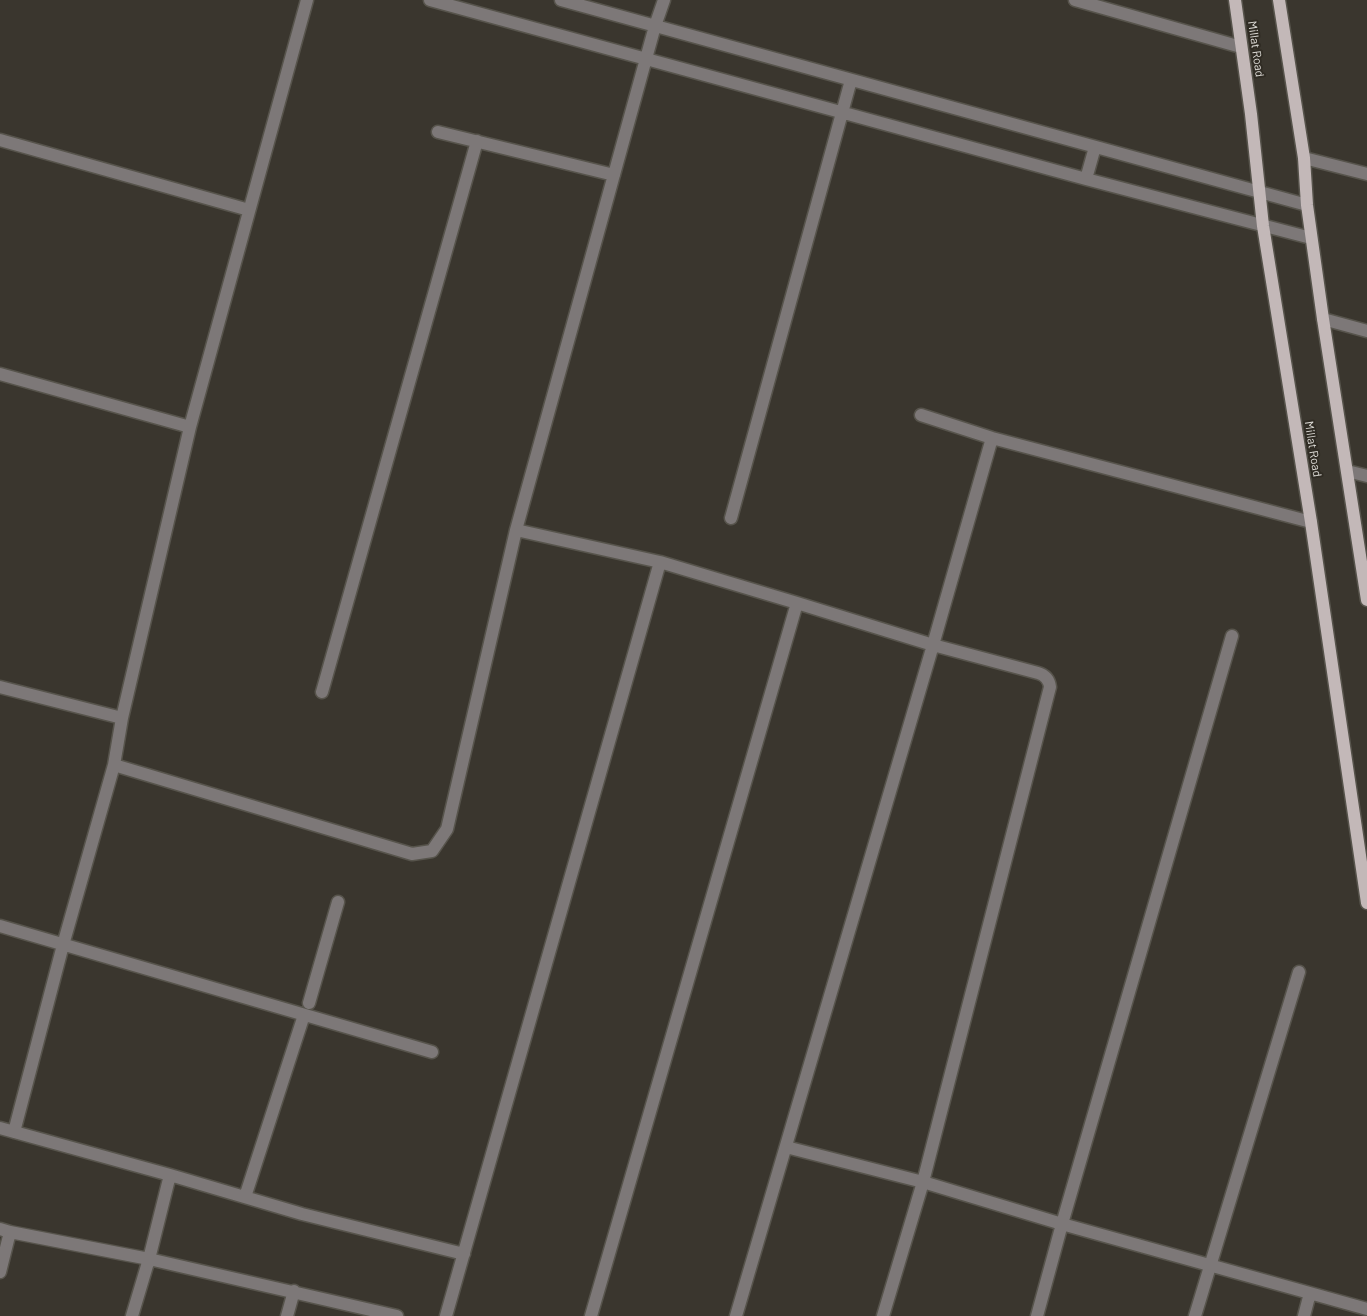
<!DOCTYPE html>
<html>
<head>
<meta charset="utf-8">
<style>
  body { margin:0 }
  canvas { display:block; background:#3a362e }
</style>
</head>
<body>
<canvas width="1367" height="1316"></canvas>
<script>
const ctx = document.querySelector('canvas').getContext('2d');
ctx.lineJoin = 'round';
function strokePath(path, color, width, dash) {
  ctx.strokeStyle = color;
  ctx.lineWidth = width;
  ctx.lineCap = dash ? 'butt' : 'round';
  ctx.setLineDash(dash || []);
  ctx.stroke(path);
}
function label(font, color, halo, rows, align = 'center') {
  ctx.font = font + ' Barlow,sans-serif';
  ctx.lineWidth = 4;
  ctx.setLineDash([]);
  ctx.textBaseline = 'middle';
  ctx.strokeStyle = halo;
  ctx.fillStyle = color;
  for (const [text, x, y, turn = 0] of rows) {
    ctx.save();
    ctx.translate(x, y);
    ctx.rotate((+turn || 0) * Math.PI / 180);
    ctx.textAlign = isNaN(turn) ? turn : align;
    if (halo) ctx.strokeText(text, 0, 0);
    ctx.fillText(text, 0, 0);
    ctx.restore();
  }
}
const minor = new Path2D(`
  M430,0l656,179 225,59
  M561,0l746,205
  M1075,0l166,47
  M438,132l176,43
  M0,140l249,70
  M1304,158l63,16
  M1086,179l9,-32
  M1323,319l44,12
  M0,374l190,53
  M921,415l71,23 319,84
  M1347,471l20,5
  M731,518l120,-438
  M516,530l144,32 137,41 136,42 105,28c7,2 11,6 12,14l-127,495 -40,134
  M0,687l122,31
  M322,692l155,-551
  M114,765l298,89 20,-3 15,-22 69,-299 139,-504 9,-26
  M0,926l432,126
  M309,1003l29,-101
  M0,1128l170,47 132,39 162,40
  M14,1132l49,-187 51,-180 8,-47 68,-291 117,-427
  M786,1147l137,35 139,42 305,85
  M245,1197l59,-182
  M0,1229l10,3 -10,40
  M10,1232l139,27 248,57
  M132,1316l17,-57 21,-84
  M287,1316l7,-25
  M446,1316l214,-754
  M591,1316l206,-713
  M736,1316l197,-671 59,-207
  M1037,1316l25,-92 170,-588
  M1195,1316l104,-344
  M1304,1316l6,-23`);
const major = new Path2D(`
  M1235,0l16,114 12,112 48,296 56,381
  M1279,0l25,158 3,47 16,114 44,281`);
strokePath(minor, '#57544c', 15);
strokePath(major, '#57544c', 15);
strokePath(minor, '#7d7878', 12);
strokePath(major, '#c3b8b8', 12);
label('12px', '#dcdad5', '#302c24', [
  ["Millat Road",1256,49,82],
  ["Millat Road",1313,449,81]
]);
</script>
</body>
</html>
